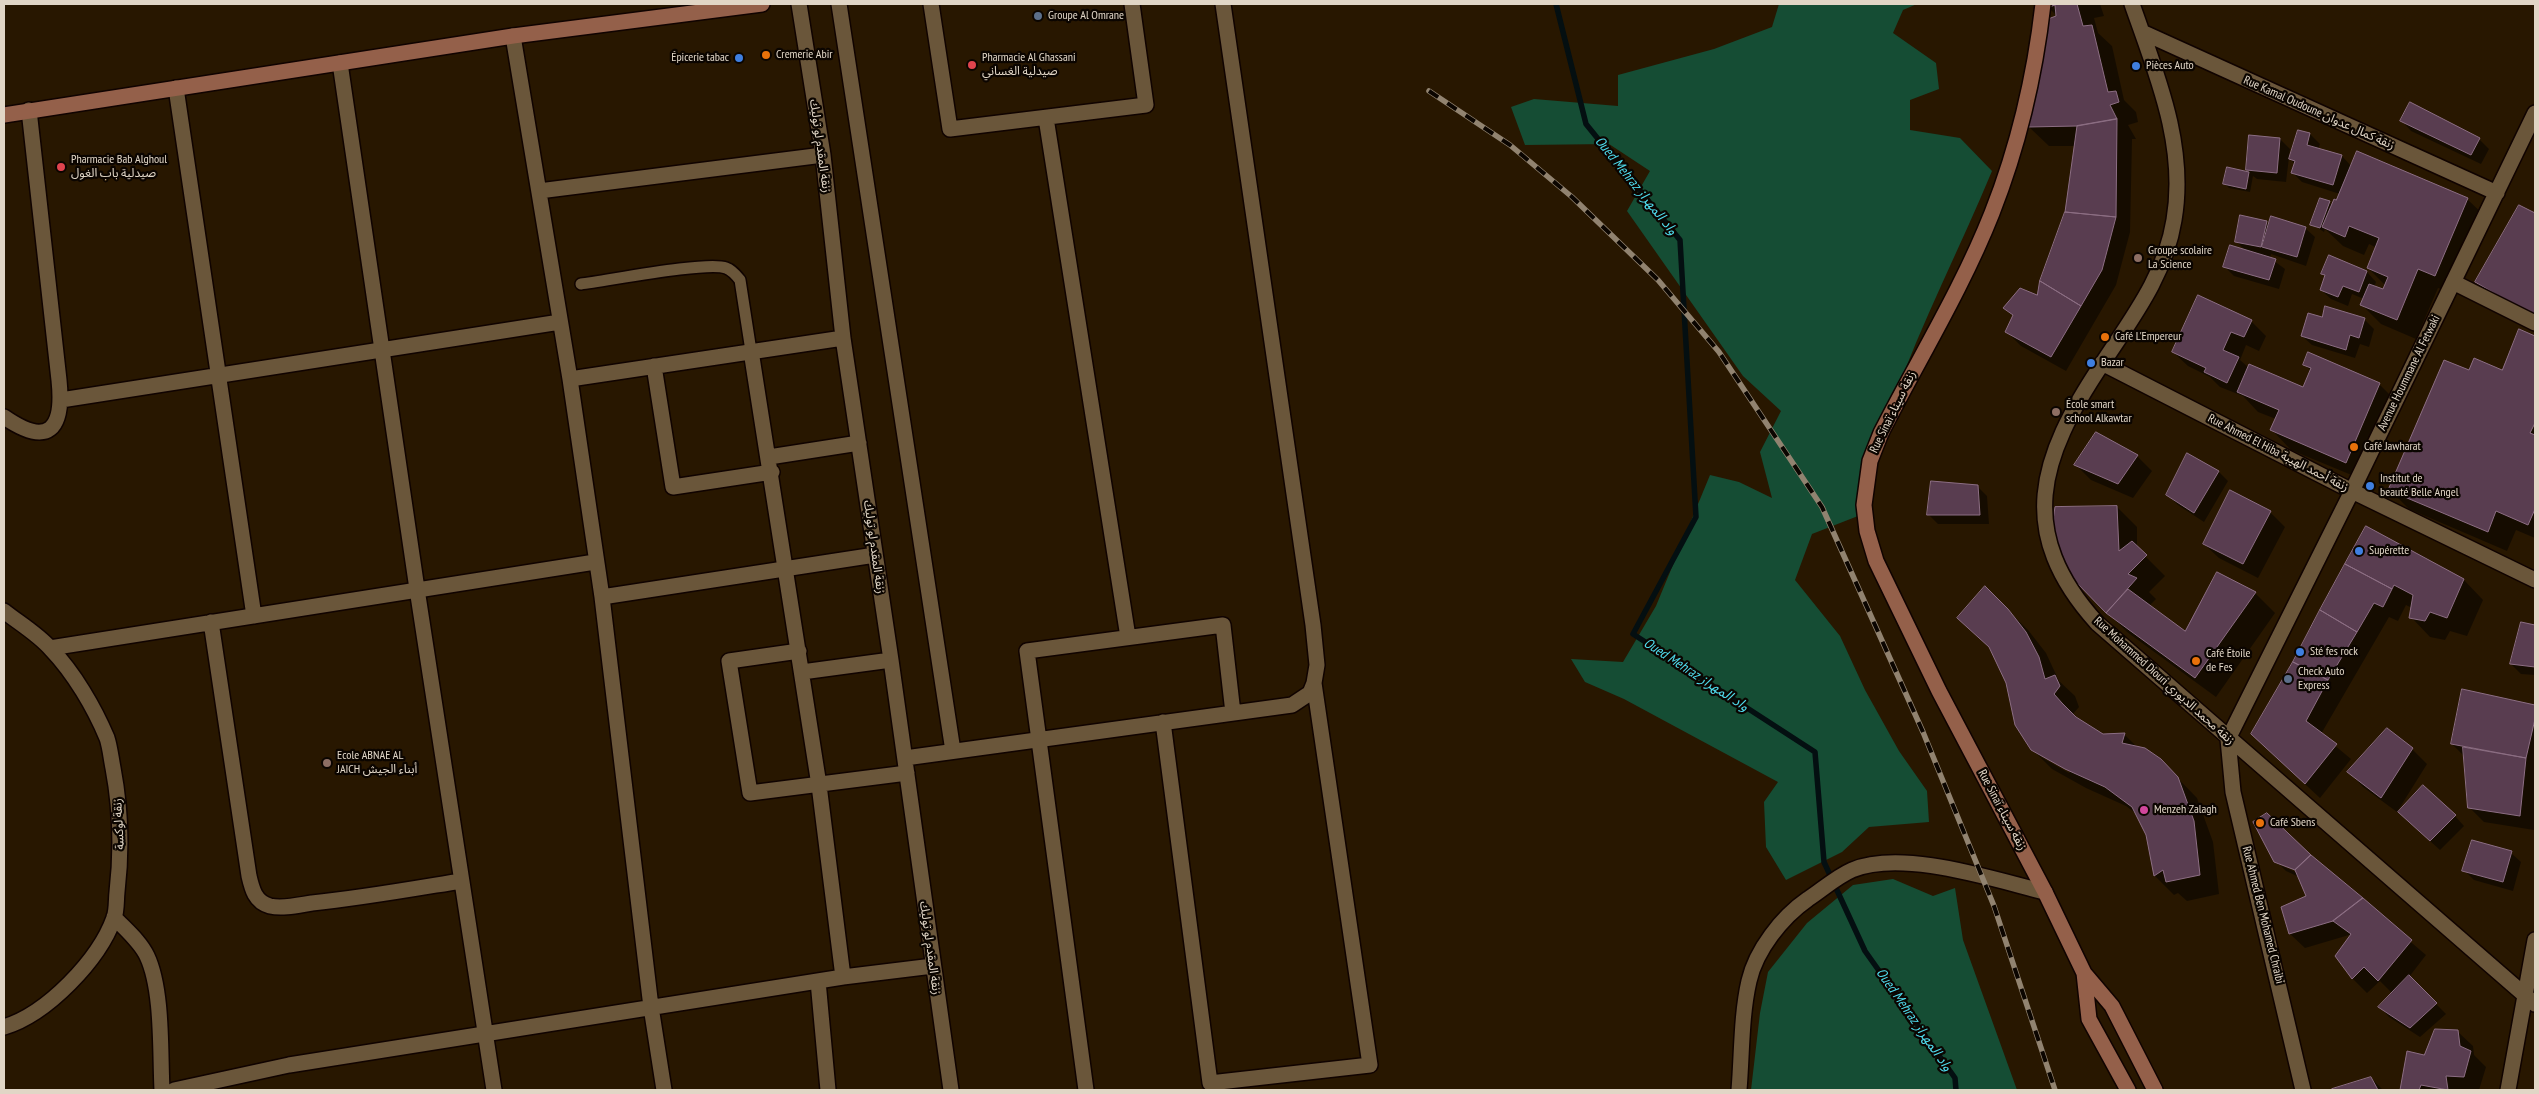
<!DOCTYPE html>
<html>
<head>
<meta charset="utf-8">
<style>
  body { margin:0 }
  #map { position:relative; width:2539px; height:1094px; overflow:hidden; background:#281700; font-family:"PT Sans Narrow",sans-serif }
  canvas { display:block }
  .frame { position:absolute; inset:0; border:5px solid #e1d6c6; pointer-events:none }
</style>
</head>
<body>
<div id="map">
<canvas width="2539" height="1094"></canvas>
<div class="frame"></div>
</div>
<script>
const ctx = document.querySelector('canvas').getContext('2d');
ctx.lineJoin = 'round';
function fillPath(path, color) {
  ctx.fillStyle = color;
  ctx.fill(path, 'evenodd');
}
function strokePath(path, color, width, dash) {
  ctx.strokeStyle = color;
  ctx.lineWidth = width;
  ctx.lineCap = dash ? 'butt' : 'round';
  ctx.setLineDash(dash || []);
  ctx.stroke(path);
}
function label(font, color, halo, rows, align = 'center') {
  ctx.font = font + ' "PT Sans Narrow","Noto Sans Arabic",sans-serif';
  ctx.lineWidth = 4.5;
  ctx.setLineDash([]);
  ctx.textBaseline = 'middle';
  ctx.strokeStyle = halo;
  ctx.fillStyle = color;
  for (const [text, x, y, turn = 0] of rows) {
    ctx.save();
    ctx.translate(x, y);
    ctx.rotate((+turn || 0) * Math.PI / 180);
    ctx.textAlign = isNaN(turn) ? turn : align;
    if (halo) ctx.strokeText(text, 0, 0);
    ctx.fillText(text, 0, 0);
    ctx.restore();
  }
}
fillPath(new Path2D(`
  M1779,4h138l-14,6 -10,23 43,30 3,26 -29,11v30l50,8 32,33c-32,77 -70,150 -98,228 -14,39 -24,78 -36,117l-46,18 -17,46 45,56 25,54 34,61 28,40 2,31 -60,5 -27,25 -56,28 -20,-33 -2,-45 14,-20 -154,-83 -39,-17 -14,-23 52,3 33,-56 54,-131 29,7 33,16 -12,-46 21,-41 -38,-35 -116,-165 23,-40 -41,-27 -84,1 -14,-38 23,-8 84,7v-31l96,-26 58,-22z
  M1893,879l40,17 22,-8 8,52 54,150h-266l9,-77 8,-41 39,-49 46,-38z`), '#154d34');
fillPath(new Path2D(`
  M2048,4h52l4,12 -10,2 4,15 14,13 12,54 12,12 2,10 -10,3 8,14h-4l-2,93 -14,53 -50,86 -45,-25 -15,-15 8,-14 -9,-9 32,-11 30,-84 9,-67h-27l-20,-19 29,-110 -10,-10z
  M2402,121l77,18 10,10 -8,15 -70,-33z
  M2299,131l11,3 10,10 -2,5 24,7 10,11 115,32 20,19 -33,76 -16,-6 -22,51 -35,-15 -20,-20 3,-5 -12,-5 -4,12 -17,-7 -10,-9 5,-13 -3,-4 6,-16 38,15 9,10 -2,5 9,4 3,-5 -18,-18 9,-20 -8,-4 -5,11 -21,-9 -18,-17 -1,3 -12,-8 17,-22 3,4 5,-5 3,-7 -38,-12 -9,-9 2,-9 -5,-5z
  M2280,139l10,10 -4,33 -29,-3 -4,-3 -3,16 -21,-4 -4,-4 3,-15 22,4 -3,-3z
  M2520,207l15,7v110l-39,-23 -20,-20z
  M2266,222l4,4 35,2 10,9 -9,29 -35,-12 -1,4 15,11 -6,20 -45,-13 -9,-9 21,-16 -10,-10z
  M2323,319h41l10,10 -5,18 -9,-3 -5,14 -43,-13 -10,-9z
  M2251,321l15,15 -7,15 -13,-6 -6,15 9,8 55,21 7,-18 -7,-7 75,20 20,20 -33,77 -75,-31 -19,-20 4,-11 -18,-7 -15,-16 -23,-9 -10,-10 -22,-11 -15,-14z
  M2520,331l15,6v201l-19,-8 -9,21 -98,-42 -20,-20 80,-117 33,-1z
  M2097,434l40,22 15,15 -19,27 -42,-18 -15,-15z
  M2219,472l9,9 -24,41 -26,-17 -10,-10z
  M1977,486l10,10 2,28h-51l-10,-10z
  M2117,507l20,20v21l28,28 -16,16 7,7 -7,7 36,27 70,-40 20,20 -59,84 -89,-65 -51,-52z
  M2270,512l15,15 -27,51 -39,-20 -15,-14z
  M2367,527l97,53 19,20 -16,36 -17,-5 -5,9 -15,-3 -19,-20 1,-9 -6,-3 -8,16 -9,-4 -68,117 30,25 -31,39 -53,-49 27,-87z
  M1985,588l43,42 18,23 13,28 16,15 4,11 -6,7 3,4 27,17 21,-1 14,14 22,12 37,38 16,44 6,52 -32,7 -9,-8 -4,2 -19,-19 -8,-42 -9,-19 -12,-9 -40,-18 -34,-19 -20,-20 -25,-66 -16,-34 -12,-11zM2041,754l30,17 -2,2 -28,-16z
  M2522,623l13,3v49l-14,-1 -10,-10z
  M2463,690l72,16 -1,124 -50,-8 -15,-15 -4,-50 -13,-13z
  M2412,749l15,15 -30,48 -34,-25 -14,-15z
  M2455,816l9,10 -24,24 -31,-28z
  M2511,853l10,9 -8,29 -39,-11 -10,-10z
  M2310,856l116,99 -17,22 37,37 -26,23 -31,-20 -9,-10 13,-13 -13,-13 -13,12 -14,-14 -16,-23 14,-19 -2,-2 -44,13 -15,-14 18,-37 -9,-20 -13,-6 -6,-6 20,9 1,-3 -22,-8v2l-4,-4z
  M2458,1032l15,14 1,9 12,12 -7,23h-77z
  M2371,1078l12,12h-49z`), '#0007');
strokePath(new Path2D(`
  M1556,4l30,120 94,116 16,277 -63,117 182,118 9,110 41,89 90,127 1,12`), '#040f11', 5.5);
const building = new Path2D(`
  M2047,4h30l6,22 9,-1 16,67 8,-1 3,11 -9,3 7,14 -40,7 -49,1 20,-108 8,-3 -1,-11 -8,3z
  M2410,102l70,36 -9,17 -71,-34z
  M2117,119l-1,98 -51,-5 12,-86z
  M2298,130l12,3 -3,12 35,10 -9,30 -42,-12 4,-12 -6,-2z
  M2249,135l31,3 -3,35 -31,-3z
  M2357,151l111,47 -33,78 -17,-7 -21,51 -37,-15 9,-21 14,5 5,-12 -21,-9 12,-30 -30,-12 -4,11 -23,-10 12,-28 2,1z
  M2227,167l22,5 -3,17 -23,-5z
  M2320,198l10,3 -10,27 -10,-3z
  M2519,205l16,8v104l-60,-35z
  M2065,212l51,5 -14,53 -21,36 -41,-25z
  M2240,215l27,6 -6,26 -26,-5z
  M2271,216l35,11 -9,30 -35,-10z
  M2230,245l46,14 -7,21 -46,-13z
  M2329,255l38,16 -8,21 -16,-6 -5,11 -18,-7 5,-15 -4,-1z
  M2040,281l41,25 -30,51 -46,-25 8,-17 -10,-7 17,-20 17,7z
  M2198,295l54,25 -8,17 -13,-5 -8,18 16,7 -12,26 -23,-11 2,-4 -34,-16z
  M2325,306l40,12 -6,20 -9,-3 -4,15 -45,-14 7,-23 14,4z
  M2519,329l16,7v87l-5,10 5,2v74l-7,16 -32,-14 -8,21 -100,-42 56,-130 25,10 5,-12 28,12z
  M2308,352l72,31 -34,80 -76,-33 9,-20 -42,-18 12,-28 54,23 8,-19 -8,-3z
  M2096,432l42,23 -20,29 -44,-19z
  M2187,453l32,18 -25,42 -28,-18z
  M1931,481l47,4 2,30h-53z
  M2230,490l41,21 -28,53 -40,-20z
  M2117,506l2,45 13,-10 15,14 -19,19 9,4 -31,35 -31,-32 -14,-25 -9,-30 3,-19z
  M2366,526l98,53 -17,39 -17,-6 -5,9 -16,-3 4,-23 -19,-10 -2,4 -47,-25z
  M2345,564l47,25 -9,18 -9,-4 -17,29 -37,-22z
  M2217,572l39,20 -61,86 -89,-65 22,-24 57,42z
  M1985,586l23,23 18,23 13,25 6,22 10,-4 5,11 -6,8 8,9 14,14 27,17 22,-1 -3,10 23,5 16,11 17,18 16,44 6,54 -34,7 -3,-12 -9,6 -8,-41 -14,-28 -27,-20 -40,-18 -34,-19 -16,-25 -9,-42 -17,-36 -32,-29z
  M2320,610l37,22 -29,48 -35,-18z
  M2521,622l14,3v42l-25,-3z
  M2293,662l35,18 -22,41 31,23 -32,40 -54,-50z
  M2462,689l73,16v14l-9,39 -75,-14z
  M2387,728l26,20 -32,50 -34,-26z
  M2463,747l63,11 -6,58 -52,-8z
  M2423,785l33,30 -26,26 -32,-29z
  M2267,813l44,42 -16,15 -21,-8 -21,-40z
  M2472,840l40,11 -9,31 -41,-11z
  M2311,855l52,43 -30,23 -44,13 -8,-27 25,-11 -11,-26z
  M2363,898l49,42 -34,41 -14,-14 -12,12 -17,-23 16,-22 -18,-13z
  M2409,975l28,28 -27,25 -32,-21z
  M2435,1029l23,1 2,16 11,5 -7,26 -18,-1 2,14 -27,-5 -2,5h-19l7,-39 17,4z
  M2371,1077l7,13h-45l-1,-1z`);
fillPath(building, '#593d50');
strokePath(building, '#8c6e83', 1);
const lane = new Path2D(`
  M581,284c26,-3 126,-23 145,-16 6,2 10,7 14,12l11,71`);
const street = new Path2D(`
  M799,4l24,151 20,183 48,322 60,430
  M839,4l114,747
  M931,4l19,125 196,-24 -14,-101
  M2132,4c24,69 55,141 42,216 -9,56 -42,98 -72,144 -63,94 -87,168 -5,259l438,381
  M2142,32l355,161
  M513,36l57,343 32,218 49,410 13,83
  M340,63l77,526 77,501
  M176,88l78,528
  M1046,118l82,519
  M539,191l284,-36
  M2453,282l82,41
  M751,351l68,434 24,192
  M2102,363l250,128 183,89
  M654,366l19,121 99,-15
  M570,379l273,-41
  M61,400l499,-78
  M4,417c45,31 60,12 55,-37l-30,-270
  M769,457l90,-14
  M602,597l273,-42
  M4,611c15,12 34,23 47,38 23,24 43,58 56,89 3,9 4,20 6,30 8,42 9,81 4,124 -1,8 0,18 -3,26 -15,42 -67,96 -110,109
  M211,622l38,254c3,13 6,26 21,30 13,3 29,-1 42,-3 50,-5 100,-14 149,-22
  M50,648l545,-86
  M799,651l-70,10 21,132 157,-20
  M802,672l89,-12
  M1163,722l47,361 160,-18 -56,-382 3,-18 -4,-40 -90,-621
  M905,758l387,-53 18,-12 4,-10
  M114,917c11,12 26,24 33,39 16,34 13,96 15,134
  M818,981l10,109
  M174,1090l115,-25 554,-88 90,-11
  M1086,1090l-59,-439 196,-26 10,88
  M1739,1090c3,-36 2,-74 10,-109 7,-31 33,-64 59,-82 14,-9 28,-22 44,-29 50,-21 140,9 193,22
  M2303,1090l-70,-298 -5,-53 124,-248 183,-378
  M2508,1090l27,-150`);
const secondary = new Path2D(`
  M2043,4c-8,70 -25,143 -51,209 -30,76 -74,147 -111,220l-11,28 -6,44 3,26 9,30 63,130 106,201 39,81 28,33 43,84
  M4,115l509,-79 249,-32
  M2084,973l5,46 39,71`);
strokePath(lane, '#100300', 14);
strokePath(street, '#100300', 18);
strokePath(secondary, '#100300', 18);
strokePath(lane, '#6a563a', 11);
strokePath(street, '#6a563a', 15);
strokePath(secondary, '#94604a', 15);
const rail = new Path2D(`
  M1429,91l81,54 62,52 86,83 61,72 103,155 101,225 71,174 61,184`);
strokePath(rail, '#918370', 5.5);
strokePath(rail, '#0b0500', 4, [11]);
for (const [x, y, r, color] of [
  [1038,16,5,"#5c6f8a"],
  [766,55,5,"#e8710a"],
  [739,58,5,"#3f7fe0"],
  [972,65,5,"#e0444e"],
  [2136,66,5,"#3f7fe0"],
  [61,167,5,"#e0444e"],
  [2138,258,5,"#8d6e63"],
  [2105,337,5,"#e8710a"],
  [2091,363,5,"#3f7fe0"],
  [2056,412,5,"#8d6e63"],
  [2354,447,5,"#e8710a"],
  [2370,486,5,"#3f7fe0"],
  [2359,551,5,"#3f7fe0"],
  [2300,652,5,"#3f7fe0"],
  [2196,661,5,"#e8710a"],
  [2288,679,5,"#5c6f8a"],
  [327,763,5,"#8d6e63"],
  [2144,810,5,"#d1479c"],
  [2260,823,5,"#e8710a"]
]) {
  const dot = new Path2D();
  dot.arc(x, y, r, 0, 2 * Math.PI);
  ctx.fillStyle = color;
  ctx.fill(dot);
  strokePath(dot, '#0b0500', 2);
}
label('12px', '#e1d6c6', '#0b0500', [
  ["Groupe Al Omrane",1048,16],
  ["Cremerie Abir",776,55],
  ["Épicerie tabac",729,58,"right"],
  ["Pharmacie Al Ghassani",982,58],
  ["صيدلية الغساني",982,72],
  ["Pièces Auto",2146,66],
  ["Pharmacie Bab Alghoul",71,160],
  ["صيدلية باب الغول",71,174],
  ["Groupe scolaire",2148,251],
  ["La Science",2148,265],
  ["Café L'Empereur",2115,337],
  ["Bazar",2101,363],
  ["École smart",2066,405],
  ["school Alkawtar",2066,419],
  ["Café Jawharat",2364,447],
  ["Institut de",2380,479],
  ["beauté Belle Angel",2380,493],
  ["Supérette",2369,551],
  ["Sté fes rock",2310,652],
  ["Café Étoile",2206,654],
  ["de Fes",2206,668],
  ["Check Auto",2298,672],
  ["Express",2298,686],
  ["Ecole ABNAE AL",337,756],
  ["JAICH أبناء الجيش",337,770],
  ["Menzeh Zalagh",2154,810],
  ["Café Sbens",2270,823]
], 'left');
label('12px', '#e1d6c6', '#0b0500', [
  ["Rue Kamal Oudoune زنقة كمال عدوان",2319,113,24],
  ["زنقة المقدم لو توليك",820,146,82],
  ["Avenue Hoummane Al Fetwaki",2409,373,-64],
  ["Rue Sinaï زنقة سيناء",1893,412,-64],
  ["Rue Ahmed El Hiba زنقة أحمد الهيبة",2278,453,27],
  ["زنقة المقدم لو توليك",874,547,82],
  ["Rue Mohammed Diouri زنقة محمد الديوري",2164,681,42],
  ["Rue Sinaï زنقة سيناء",2002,810,62],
  ["زنقة لوكسة",119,824,-93],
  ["Rue Ahmed Ben Mohamed Chraibi",2263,915,76],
  ["زنقة المقدم لو توليك",930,948,82]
]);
label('italic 14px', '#4fdbec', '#0b0500', [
  ["Oued Mehraz واد المهراز",1636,186,51],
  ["Oued Mehraz واد المهراز",1696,675,33],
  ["Oued Mehraz واد المهراز",1914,1020,55]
]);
</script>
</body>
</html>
